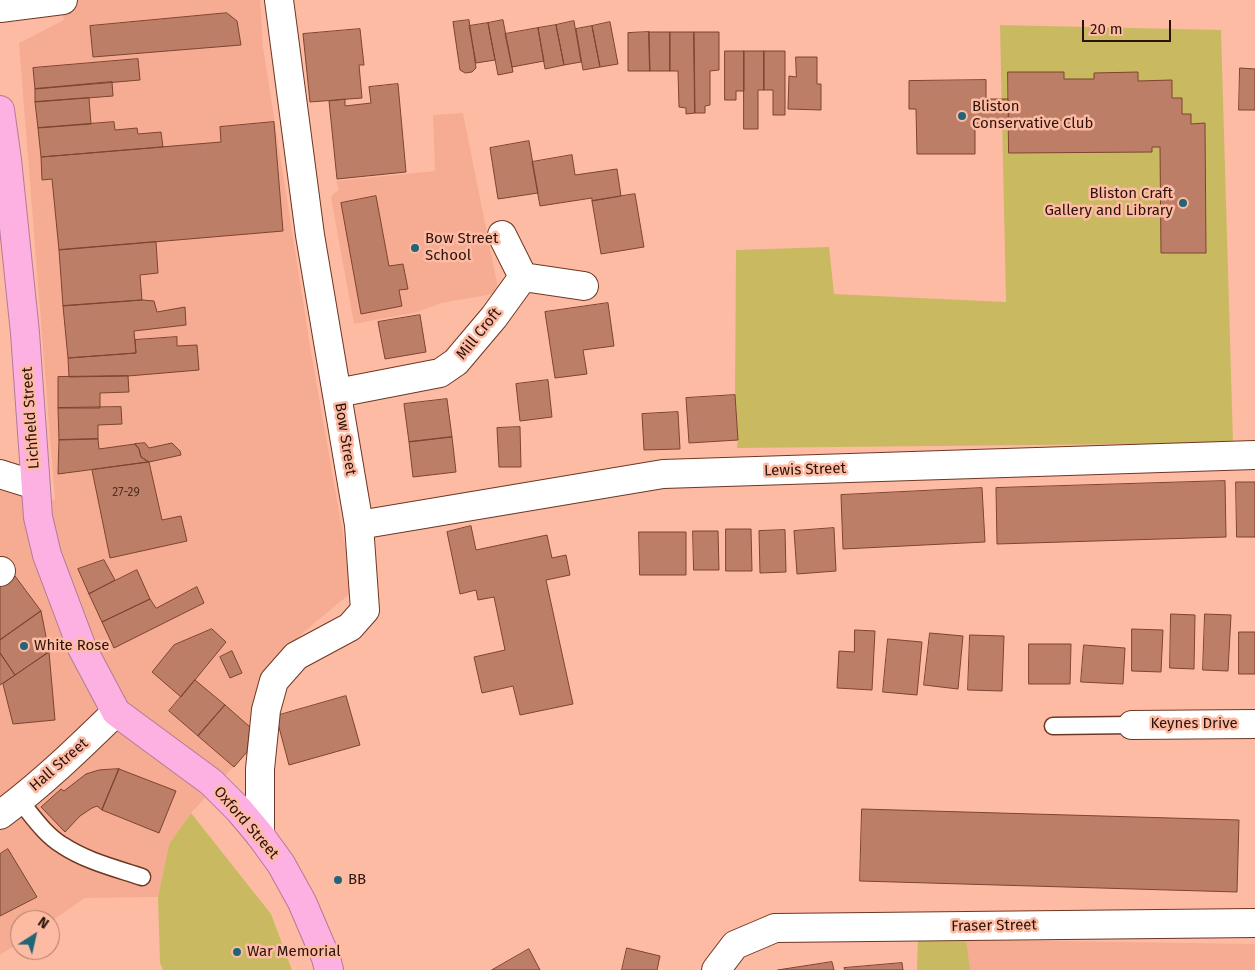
<!DOCTYPE html>
<html>
<head>
<meta charset="utf-8">
<style>
  body { margin:0 }
  #map { position:relative; width:1255px; height:970px; overflow:hidden; background:#febba3; font-family:"Fira Sans",sans-serif }
  canvas { display:block }
  .north { position:absolute; left:10px; top:910px; width:50px; height:50px; box-sizing:border-box; background:#febba3; border:1px solid #aa7866; border-radius:50%; rotate:35deg; font-size:14px; font-weight:700; line-height:20px; text-align:center; color:#2b130b }
  .north::after { content:''; display:block; margin:auto; width:18px; height:22px; background:#226577; clip-path:polygon(50% 0,100% 100%,50% 72%,0 100%) }
  .scale { position:absolute; left:1082px; top:20px; width:89px; height:22px; box-sizing:border-box; border:2px solid #2b130b; border-top:0; padding-left:6px; font-size:15px; line-height:18px; white-space:nowrap; color:#2b130b; -webkit-text-stroke:4px #febba3; paint-order:stroke }
</style>
</head>
<body>
<div id="map">
<canvas width="1255" height="970"></canvas>
<div class="north">N</div>
<div class="scale">20 m</div>
</div>
<script>
const ctx = document.querySelector('canvas').getContext('2d');
ctx.lineJoin = 'round';
function fillPath(path, color) {
  ctx.fillStyle = color;
  ctx.fill(path, 'evenodd');
}
function strokePath(path, color, width, dash) {
  ctx.strokeStyle = color;
  ctx.lineWidth = width;
  ctx.lineCap = dash ? 'butt' : 'round';
  ctx.setLineDash(dash || []);
  ctx.stroke(path);
}
function label(font, color, halo, rows, align = 'center') {
  ctx.font = font + ' "Fira Sans",sans-serif';
  ctx.lineWidth = 5;
  ctx.setLineDash([]);
  ctx.textBaseline = 'middle';
  ctx.strokeStyle = halo;
  ctx.fillStyle = color;
  for (const [text, x, y, turn = 0] of rows) {
    ctx.save();
    ctx.translate(x, y);
    ctx.rotate((+turn || 0) * Math.PI / 180);
    ctx.textAlign = isNaN(turn) ? turn : align;
    if (halo) ctx.strokeText(text, 0, 0);
    ctx.fillText(text, 0, 0);
    ctx.restore();
  }
}
fillPath(new Path2D(`
  M59,0h201l3,47 48,305 42,239 -49,41 -44,44 -13,76 -56,61 -22,31 -11,53 -73,1 -35,24v-2h-30v22l-20,13v-466l55,11 -36,-457 45,-23z
  M463,113l36,180 -58,10 -24,9 -63,12 -22,-121 -1,-6 2,-3 6,-4 -3,-9 99,-10 -2,-56z
  M918,939l337,5v26h-338z`), '#f6ac92');
fillPath(new Path2D(`
  M1000,25l221,5 12,413 -496,5 1,-8 -3,-45 1,-145 93,-3 5,47 172,8z
  M191,813l80,101 21,56h-129l-3,-7 -2,-66 11,-53z
  M918,939l48,1 4,30h-53z`), '#c9ba62');
const building = new Path2D(`
  M227,13l10,8 4,24 -148,12 -3,-31z
  M469,20l7,48 -4,4 -7,1 -5,-3 -7,-48z
  M503,20l10,52 -15,3 -10,-52z
  M574,21l7,41 -17,3 -8,-40z
  M610,22l8,42 -18,3 -8,-41z
  M488,23l7,37 -19,3 -7,-37z
  M556,25l8,40 -19,4 -7,-41z
  M592,26l8,41 -17,3 -7,-41z
  M538,28l6,33 -32,6 -7,-33z
  M360,29l4,36h-5l3,33 -52,4 -7,-68z
  M649,32l1,39h-22v-38z
  M649,32h21v39h-20z
  M670,32h24l1,81 -9,1v-6l-7,-1 -1,-36h-8z
  M694,32h25v38l-9,1v34l-5,1v7h-10z
  M725,51h19v40h-8v9h-11z
  M744,51h20v39h-6v39h-14z
  M764,51h21v64h-12v-25h-9z
  M796,57h21v27h4v26l-33,-1 1,-33 7,1z
  M138,59l2,21 -105,9 -2,-21z
  M1240,68l15,1v41h-16z
  M1008,72h56v7h30v-6l44,-1v9l34,-1v18h10v16h9v10l14,-1 1,130h-45l-1,-106h-8v5l-143,1z
  M986,80v19h22l1,25h-34v30h-58l-1,-45h-7v-28z
  M112,82l1,14 -78,6v-13z
  M398,84l8,88 -69,7 -8,-78 16,-2v7l26,-3 -2,-16z
  M89,98l2,26 -53,4 -3,-26z
  M114,122l1,8 22,-2 1,6 23,-2 2,15 -122,10 -3,-29z
  M274,122l9,109 -224,19 -7,-71 -10,1 -1,-23 180,-15 -1,-15z
  M529,141l9,52 -40,6 -8,-51z
  M572,155l3,20 42,-6 4,27 -29,5v-3l-52,8 -8,-44z
  M635,194l9,53 -43,7 -9,-53z
  M376,196l13,70 14,-2 5,25 -9,1 3,16 -41,8 -20,-111z
  M156,242l2,31 -18,2 2,25 -79,6 -4,-56z
  M142,300l12,1 3,11 28,-5 1,18 -52,6 2,22 -68,5 -5,-52z
  M608,303l6,43 -31,4 4,24 -32,4 -10,-66z
  M420,315l6,37 -41,7 -7,-37z
  M177,337v9l20,-1 2,25 -71,6 -59,1 -1,-19 68,-5 -1,-13z
  M128,376l1,16 -29,1v15h-42v-31z
  M548,380l4,37 -32,4 -4,-37z
  M735,395l3,45 -49,3 -3,-45z
  M447,399l5,38 -43,5 -5,-38z
  M121,407l1,17 -24,1v14l-39,1 -1,-32z
  M678,412l2,37 -36,1 -2,-36z
  M520,427l1,40h-22l-2,-39z
  M452,437l4,35 -43,5 -4,-35z
  M98,439l1,10 36,-5 4,5 2,8 8,5 -91,12 1,-34z
  M145,443l4,5 23,-5 8,8 1,4 -32,7 -8,-5 -2,-8 -4,-5z
  M149,462l13,58 19,-4 6,25 -77,17 -18,-88z
  M1225,481l1,56 -229,7 -1,-56z
  M1236,482h19v55h-18z
  M982,488l3,54 -142,7 -2,-54z
  M471,526l5,24 71,-15 5,23 14,-3 4,20 -24,5 27,124 -53,11 -7,-29 -31,7 -8,-36 31,-7 -11,-53 -16,3 -2,-10 -16,4 -13,-62z
  M834,528l2,43 -39,3 -3,-43z
  M726,529h25l1,42h-26z
  M785,530l1,42 -26,1 -1,-42z
  M693,531h25l1,39h-25z
  M639,532h47v43h-46z
  M104,560l11,20 -26,14 -11,-25z
  M137,570l13,29 -48,23 -13,-28z
  M15,576l26,35 -41,29v-54z
  M197,587l7,16 -90,45 -12,-26 48,-23 6,9z
  M41,611l8,41 -34,23 -15,-22v-13z
  M1171,614l24,1 -1,54 -24,-1z
  M1205,614l26,1 -3,56 -25,-1z
  M212,629l14,13 -45,55 -29,-25 22,-27z
  M1132,629l31,1 -2,42 -29,-1z
  M855,630l20,1 -3,59 -35,-2 2,-37 15,1z
  M1239,632h16v42h-16z
  M930,633l33,3 -5,53 -34,-4z
  M970,635l34,1 -2,55 -34,-1z
  M888,639l34,3 -5,53 -34,-3z
  M1029,644h42l-1,40h-41z
  M1084,645l41,3 -2,36 -42,-2z
  M232,651l10,22 -12,5 -10,-21z
  M49,652l6,68 -42,4 -10,-40z
  M0,653l15,22 -15,10z
  M195,680l30,25 -27,31 -29,-25z
  M346,696l14,49 -71,20 -13,-49z
  M225,705l25,22 -3,25 -13,15 -36,-31z
  M119,769l-17,41 -5,-4 -5,2 -12,8 -15,16 -24,-25 20,-18 3,2 22,-17 13,-4z
  M119,769l57,22 -17,42 -57,-23z
  M862,809l377,11 -2,72 -377,-11z
  M8,849l29,48 -37,19v-62z
  M627,948l33,8 -3,14h-35z
  M529,949l11,21h-48z
  M832,962l2,8h-56z
  M902,963l1,7h-58l-1,-2z`);
fillPath(building, '#bd7e68');
strokePath(building, '#7d442f', 1);
const lane = new Path2D(`
  M1053,726l79,-1
  M19,800c13,15 25,34 43,45 24,16 53,23 80,32`);
const street = new Path2D(`
  M502,235l21,42 61,9
  M337,393l103,-20 16,-11 38,-45 29,-40
  M0,474l35,11
  M359,525l304,-51 592,-19
  M0,572l1,-1
  M1132,725l123,-1
  M0,815c42,-31 79,-67 116,-103
  M260,835v-66l6,-59 8,-29 22,-25 54,-29 15,-17 -6,-85 -49,-290 -31,-235
  M716,970l19,-25 40,-17 480,-5`);
const secondary = new Path2D(`
  M0,8l63,-8`);
const highway = new Path2D(`
  M0,110l7,50 18,173 13,184 9,38 35,93 34,64 95,70 28,28 21,25 21,29 21,38 24,56 3,12`);
strokePath(lane, '#6e3723', 19);
strokePath(street, '#6e3723', 30);
strokePath(secondary, '#6e3723', 30);
strokePath(highway, '#b37a97', 30);
strokePath(lane, '#fff', 16);
strokePath(street, '#fff', 28);
strokePath(secondary, '#fff', 28);
strokePath(highway, '#fcb1e2', 28);
for (const [x, y, r, color] of [
  [962,116,5,"#226577"],
  [1183,203,5,"#226577"],
  [415,248,5,"#226577"],
  [24,646,5,"#226577"],
  [338,880,5,"#226577"],
  [237,952,5,"#226577"]
]) {
  const dot = new Path2D();
  dot.arc(x, y, r, 0, 2 * Math.PI);
  ctx.fillStyle = color;
  ctx.fill(dot);
  strokePath(dot, '#febba3', 2);
}
label('12px', '#502e22', null, [
  ["27-29",126,493]
]);
label('15px', '#2b130b', '#febba3', [
  ["Bliston",972,107],
  ["Conservative Club",972,124],
  ["Bliston Craft",1173,194,"right"],
  ["Gallery and Library",1173,211,"right"],
  ["Bow Street",425,239],
  ["School",425,256],
  ["White Rose",34,646],
  ["BB",348,880],
  ["War Memorial",247,952]
], 'left');
label('15px', '#2b130b', '#febba3', [
  ["Mill Croft",479,334,-51],
  ["Lichfield Street",31,418,-94],
  ["Bow Street",345,439,81],
  ["Lewis Street",805,470,-2],
  ["Keynes Drive",1194,724],
  ["Hall Street",59,765,-41],
  ["Oxford Street",246,823,49],
  ["Fraser Street",994,926,-1]
]);
</script>
</body>
</html>
